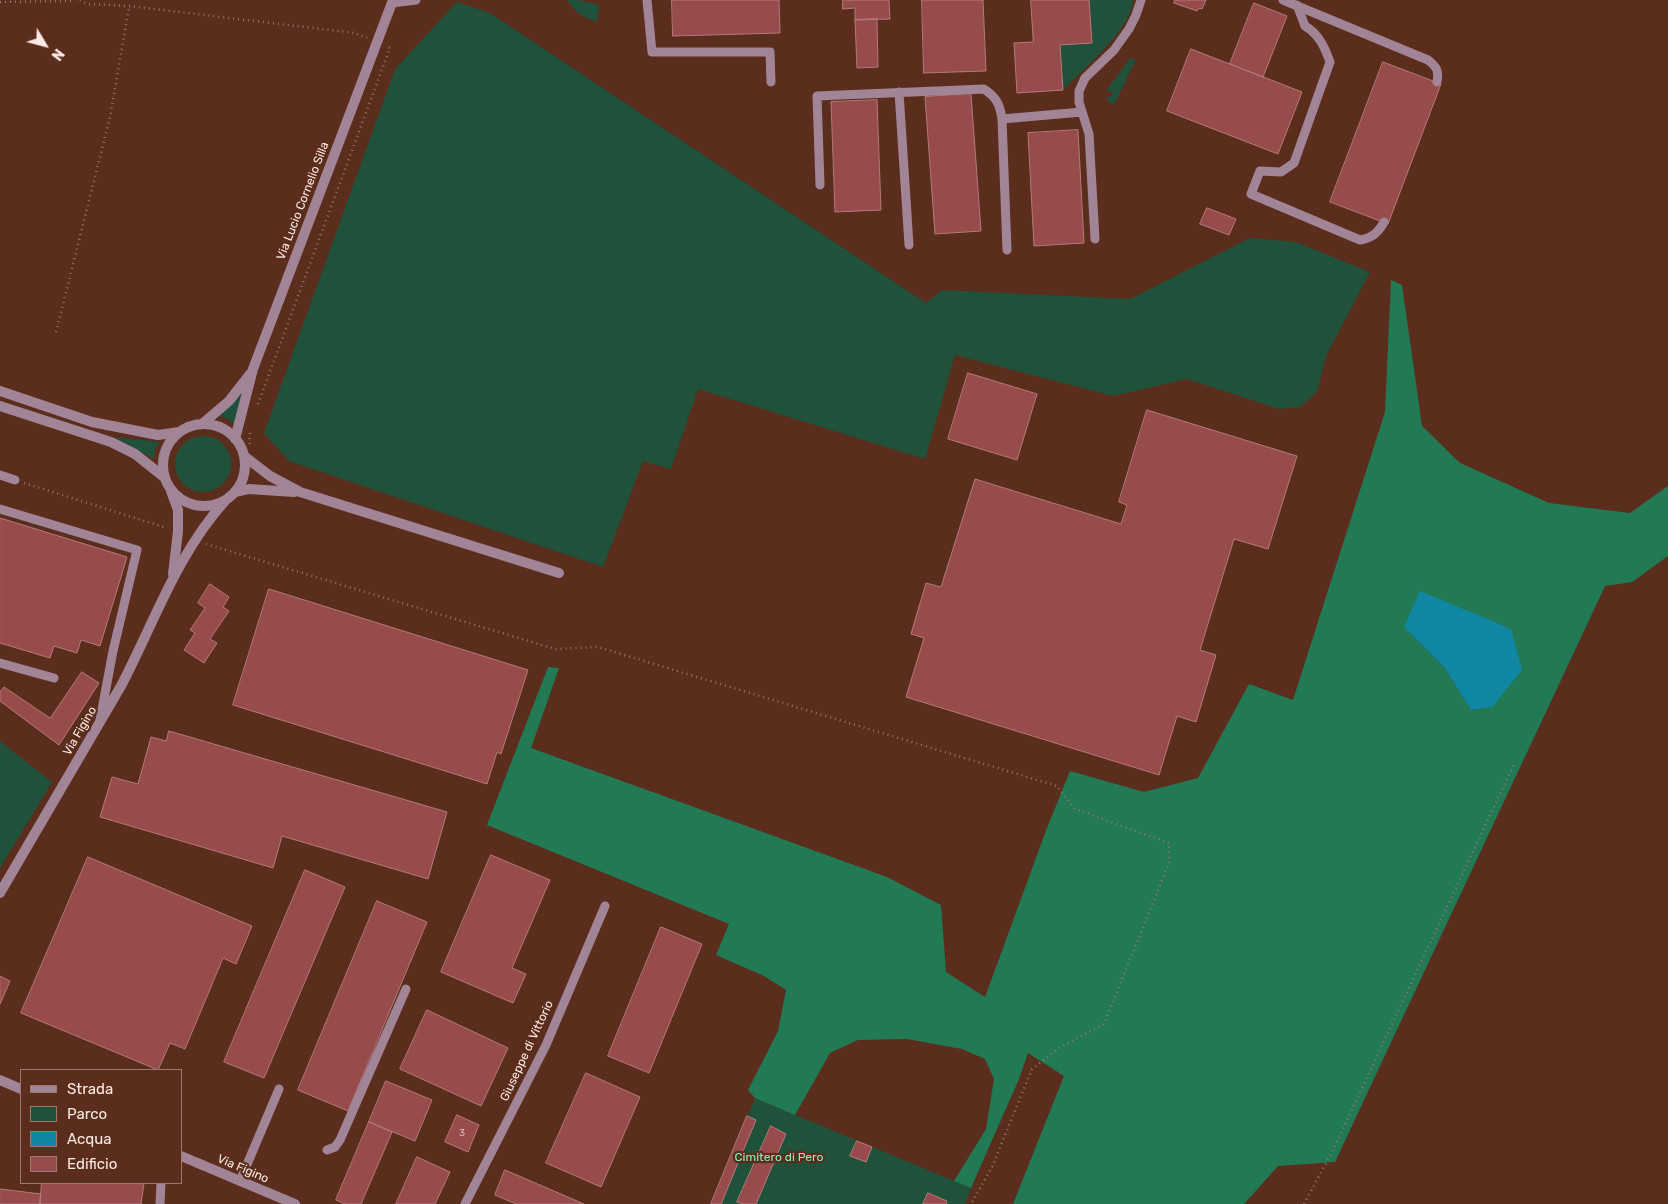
<!DOCTYPE html>
<html>
<head>
<meta charset="utf-8">
<style>
  body { margin:0 }
  #map { position:relative; width:1668px; height:1204px; overflow:hidden; background:#5b2d1d; font-family:Rubik,sans-serif }
  canvas { display:block }
  .legend { position:absolute; left:20px; top:1069px; width:162px; height:115px; box-sizing:border-box; background:#5b2d1d; border:1px solid #9b796d; margin:0; padding:6px 9px; list-style:none; font-size:15px; color:#fceae4 }
  .legend li { display:flex; align-items:center; gap:10px; height:25px }
  .legend b { width:25px; border:1px solid #9b796d }
  .north { position:absolute; left:20px; top:20px; width:50px; height:50px; -webkit-text-stroke:4px #5b2d1d; paint-order:stroke; rotate:127deg; font-size:14px; font-weight:700; line-height:20px; text-align:center; color:#fceae4 }
  .north::after { content:''; display:block; margin:auto; width:18px; height:22px; background:#fceae4; clip-path:polygon(50% 0,100% 100%,50% 72%,0 100%) }
</style>
</head>
<body>
<div id="map">
<canvas width="1668" height="1204"></canvas>
<ul class="legend">
<li><b style="height:6px;background:#a28497"></b>Strada</li>
<li><b style="height:14px;background:#20513a"></b>Parco</li>
<li><b style="height:14px;background:#1087a3"></b>Acqua</li>
<li><b style="height:14px;background:#974b4c"></b>Edificio</li>
</ul>
<div class="north">N</div>
</div>
<script>
const ctx = document.querySelector('canvas').getContext('2d');
ctx.lineJoin = 'round';
function fillPath(path, color) {
  ctx.fillStyle = color;
  ctx.fill(path, 'evenodd');
}
function strokePath(path, color, width, dash) {
  ctx.strokeStyle = color;
  ctx.lineWidth = width;
  ctx.lineCap = dash ? 'butt' : 'round';
  ctx.setLineDash(dash || []);
  ctx.stroke(path);
}
function label(font, color, halo, rows, align = 'center') {
  ctx.font = font + ' Rubik,sans-serif';
  ctx.lineWidth = 4.5;
  ctx.setLineDash([]);
  ctx.textBaseline = 'middle';
  ctx.strokeStyle = halo;
  ctx.fillStyle = color;
  for (const [text, x, y, turn = 0] of rows) {
    ctx.save();
    ctx.translate(x, y);
    ctx.rotate((+turn || 0) * Math.PI / 180);
    ctx.textAlign = isNaN(turn) ? turn : align;
    if (halo) ctx.strokeText(text, 0, 0);
    ctx.fillText(text, 0, 0);
    ctx.restore();
  }
}
fillPath(new Path2D(`
  M567,0h11l21,5 -2,17c-14,-4 -22,-11 -30,-22z
  M1089,0h44c-1,29 -50,69 -70,90l-3,-45 32,-3z
  M457,2l33,11 436,290 16,-13 188,9 120,-61 46,4 74,30 -44,84 -9,36 -17,15 -21,2 -92,-30 -74,17 -158,-41 -30,104 -227,-70 -27,80 -28,-8 -40,106 -314,-106 -25,-28 131,-364z
  M1130,58l6,1 -22,46 -6,-4 -2,-4 6,-1v-5h-6z
  M245,388l-10,37 -7,-6 -9,-3z
  M175 464a28 28 0 1 1 56 0a28 28 0 1 1-56 0Z
  M113,437l47,5 -5,7 -1,10z
  M0,741l52,41 -52,86z
  M755,1098l216,90 -6,16h-254z`), '#20513a');
fillPath(new Path2D(`
  M1391,280l11,5 20,141 38,37 89,40 81,10 38,-27v70l-36,26 -27,4 -270,576 -57,4 -34,38h-231l51,-128 -36,-23 -9,26 -48,109 -17,-7 32,-52 8,-50 -9,-20 -23,-10 -55,-10 -49,1 -28,13 -35,62 -40,-17 -7,-8 30,-59 8,-41 -22,-14 -48,-21 13,-31 -242,-99 61,-158 11,1 -28,80 356,129 54,28 5,67 39,25 62,-169 23,-57 74,21 54,-14 51,-94 44,16 92,-288zM1404,627l88,80 -21,3 -27,-43z`), '#227a54');
fillPath(new Path2D(`
  M1420,591l91,38 11,41 -30,37 -21,3 -27,-43 -40,-40z`), '#1087a3');
const building = new Path2D(`
  M672,0h107l1,33 -107,3z
  M843,0h46l1,19 -35,1v-12l-12,1z
  M922,0h61l3,71 -62,2z
  M1031,0h58l3,43 -32,2 3,45 -46,3 -3,-50 19,-1z
  M1175,0h31l-4,9 -3,-1 -2,3 -23,-8z
  M1254,3l33,13 -24,61 -33,-13z
  M877,19l1,48 -21,1 -2,-48z
  M1191,49l111,43 -24,62 -111,-43z
  M1383,62l58,22 -53,140 -58,-22z
  M971,94l10,137 -46,3 -10,-137z
  M877,100l4,110 -46,2 -4,-110z
  M1078,130l6,113 -50,3 -6,-113z
  M1207,208l29,11 -7,16 -29,-11z
  M968,373l69,21 -20,66 -69,-21z
  M1147,410l150,46 -29,93 -34,-10 -34,111 16,5 -20,67 -19,-6 -18,59 -253,-78 18,-59 -13,-4 15,-51 15,4 34,-108 146,45 6,-19 -8,-3z
  M0,518l127,39 -27,89 -19,-6 -4,13 -23,-7 -4,12 -50,-15z
  M210,584l19,13 -6,10 6,4 -19,28 7,4 -13,20 -20,-13 11,-17 -5,-3 15,-22 -7,-5z
  M269,589l259,81 -27,84 -4,-2 -10,32 -254,-79z
  M82,672l17,11 -40,62 -59,-44v-9l4,-5 46,31z
  M169,731l278,81 -19,67 -146,-43 -9,32 -173,-51 12,-40 26,7 13,-47 15,4z
  M491,855l59,25 -38,88 14,6 -13,29 -72,-31z
  M88,857l164,69 -16,38 -13,-6 -38,91 -15,-6 -12,27 -137,-57z
  M305,870l40,17 -81,191 -40,-16z
  M377,901l50,21 -79,189 -50,-21z
  M661,927l41,17 -53,129 -41,-17z
  M0,976l10,5 -10,23z
  M427,1010l81,38 -27,58 -81,-37z
  M586,1073l54,24 -39,90 -55,-24z
  M386,1081l46,19 -17,41 -46,-19z
  M457,1115l22,10 -11,27 -23,-10z
  M747,1116l9,4 -35,84h-10z
  M369,1122l23,10 -31,72h-16l-9,-4z
  M771,1126l15,8 -30,70h-12l-7,-2z
  M857,1141l15,6 -6,15 -16,-6z
  M417,1157l33,15 -15,32h-39z
  M505,1170l79,34h-68l-21,-9z
  M42,1183h102l-3,21h-101z
  M0,1189l41,5 -1,10h-40z
  M928,1193l19,8 -1,3h-23z`);
fillPath(building, '#974b4c');
strokePath(building, '#b47b7a', 1);
strokePath(new Path2D(`
  M80,0l7,4 42,2 226,27 12,5
  M0,2l68,-1 7,-1
  M56,332l54,-215 19,-110
  M258,404l132,-356 -2,-1
  M250,433l-1,8 2,6
  M24,483l143,45
  M206,544l349,105 43,-2 459,139 18,23 94,34v20l-65,161 -45,24 -27,21 -40,98 -21,37
  M1304,1204l28,-52 183,-390`), '#987569', 2.5, [1, 4]);
strokePath(new Path2D(`
  M647,0l5,52h118l1,30
  M1283,0l145,60c9,7 11,11 9,22
  M392,3l24,-3
  M1297,5l8,21c14,8 20,22 25,36l-36,101 -13,9 -21,-1 -9,23 109,46c12,-2 18,-7 24,-18
  M899,92l10,153
  M820,185l-3,-89 167,-7c12,8 16,15 18,30
  M1095,239l-6,-105 -10,-32v-11l6,-13 29,-28 15,-21 7,-14 5,-15
  M1007,250l-5,-131 80,-7
  M0,475l15,5
  M0,509l137,41 -24,101 -13,69
  M0,663l54,15
  M327,1150l8,-3 5,-7 66,-151
  M240,1181l39,-92
  M160,1204l1,-21
  M465,1204l81,-159 59,-139`), '#a28497', 9);
strokePath(new Path2D(`
  M244,456l26,20 30,16 259,81
  M171,491l7,19v21l-5,43
  M236,492l13,-3 45,3
  M0,893l121,-207c33,-63 56,-132 104,-185
  M0,1080l21,9
  M181,1156l114,48`), '#a28497', 10);
strokePath(new Path2D(`
  M0,391l92,31 66,13 21,-3
  M0,406l111,36 24,12 29,23
  M163 465a41 41 0 1 1 82 0a41 41 0 1 1-82 0Z
  M202,424l27,-23 21,-27
  M235,439l18,-70 140,-369`), '#a28497', 10);
label('10px', '#e3c2be', null, [
  ["3",462,1133]
]);
label('12px', '#fceae4', '#5b2d1d', [
  ["Via Lucio Cornelio Silla",303,201,-69],
  ["Via Figino",80,731,-60],
  ["Giuseppe di Vittorio",527,1051,-65],
  ["Via Figino",243,1169,23]
]);
label('12px', '#82f4bc', '#5b2d1d', [
  ["Cimitero di Pero",779,1158]
]);
</script>
</body>
</html>
